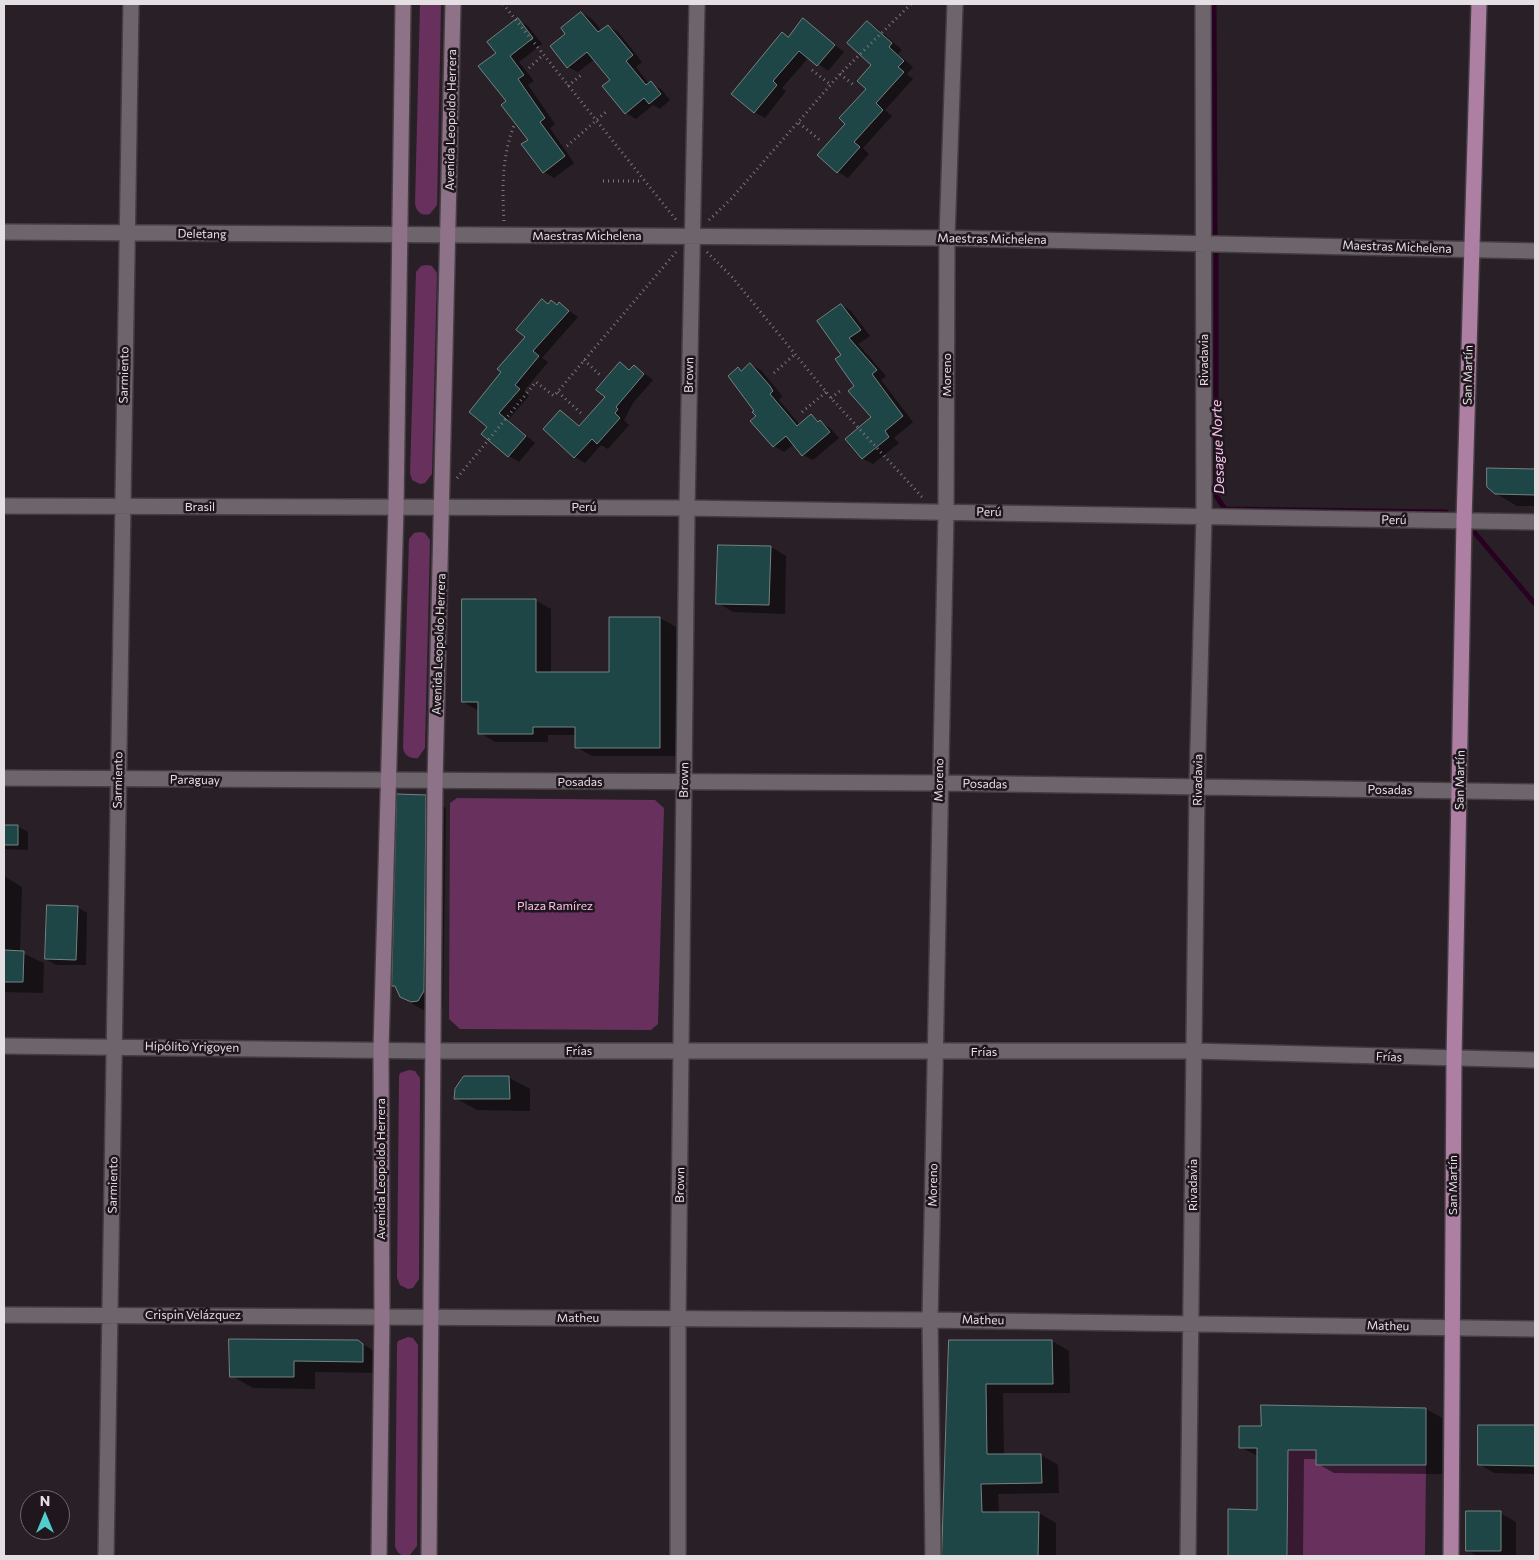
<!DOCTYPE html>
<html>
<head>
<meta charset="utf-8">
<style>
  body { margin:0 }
  #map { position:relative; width:1539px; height:1560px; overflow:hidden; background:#282026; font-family:Commissioner,sans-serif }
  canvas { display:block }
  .frame { position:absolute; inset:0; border:5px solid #e4dfe3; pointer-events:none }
  .north { position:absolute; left:20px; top:1490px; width:50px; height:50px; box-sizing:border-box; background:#1f171d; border:1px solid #6e676c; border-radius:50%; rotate:0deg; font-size:14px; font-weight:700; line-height:20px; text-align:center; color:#e4dfe3 }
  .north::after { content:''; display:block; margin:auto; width:18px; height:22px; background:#53cdcb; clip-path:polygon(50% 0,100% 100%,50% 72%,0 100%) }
</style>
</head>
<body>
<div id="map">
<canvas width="1539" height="1560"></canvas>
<div class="frame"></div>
<div class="north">N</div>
</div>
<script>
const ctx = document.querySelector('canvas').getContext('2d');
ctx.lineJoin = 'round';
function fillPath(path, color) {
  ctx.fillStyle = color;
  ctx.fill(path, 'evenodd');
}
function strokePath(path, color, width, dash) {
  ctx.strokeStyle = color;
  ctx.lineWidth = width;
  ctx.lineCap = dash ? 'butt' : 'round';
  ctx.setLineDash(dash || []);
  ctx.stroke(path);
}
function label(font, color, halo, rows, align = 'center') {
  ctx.font = font + ' Commissioner,sans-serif';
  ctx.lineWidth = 5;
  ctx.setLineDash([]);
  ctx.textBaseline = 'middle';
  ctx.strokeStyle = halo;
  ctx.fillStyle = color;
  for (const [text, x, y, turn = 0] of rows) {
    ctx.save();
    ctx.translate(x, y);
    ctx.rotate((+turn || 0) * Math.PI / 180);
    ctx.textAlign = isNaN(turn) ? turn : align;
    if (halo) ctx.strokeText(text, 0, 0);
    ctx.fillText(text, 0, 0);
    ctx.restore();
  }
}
fillPath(new Path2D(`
  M420,4h21l-4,201 -7,9c-8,2 -13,-1 -15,-10z
  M427,265l5,1 5,7 -5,201 -7,9 -5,1 -8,-4 -2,-7 6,-201 5,-6z
  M420,532l5,1 5,7 -5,208 -7,10c-7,1 -14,-2 -15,-10l6,-209 5,-6z
  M457,798l198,2 9,8 -6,216 -7,6 -191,-1 -11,-10 1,-216z
  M409,1070l6,1 5,7 -1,201 -6,9 -5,1 -8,-4 -3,-7 2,-201 1,-4z
  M408,1337l5,1 5,7 -1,201 -7,9c-8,2 -13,-1 -15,-9l2,-202 1,-3z
  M1288,1450h28v15h110l-1,91h-137z`), '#67305d');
fillPath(new Path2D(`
  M582,13l10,6 10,12 6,-5 10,6 24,30 -6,5 13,17 12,5 9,11 -10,9 -7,-4 -17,14 -10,-6 -14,-33 -17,-21 -17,13 -10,-5 -1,-33z
  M518,20l10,6 14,18 -23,18 15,19 -6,4 27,39 -5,4 24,35 -20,15 -10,-6 -36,-71 -11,-48z
  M803,20l41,32 -16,19 -19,-14 -27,31 4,3 -21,27 -11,-6 28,-78 7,3z
  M867,22l10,6 25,22 -4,4 15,13 -6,7 6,5 -28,31 7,6 -29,32 6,6 -21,24 -10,-6 9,-48 20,-35 6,-24z
  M559,304l19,13 -36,41 6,4 -24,29 5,5 -21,24 27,23 -16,19 -10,-6 -21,-29 14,-56 47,-66z
  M841,305l10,6 19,25 -12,8 28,32 -5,4 32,42 -19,16 5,5 -26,21 -10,-5 -17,-20 26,-21 -30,-62z
  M620,364l10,5 4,-3 19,14 -20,23 -9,17 5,5 -21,24 -7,-4 -16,18 -10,-6 -15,-46 20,15 26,-29z
  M751,365l10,5 19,23 2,4 -3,3 21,25 11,-9 19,12 9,10 -26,22 -10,-5 -9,-11 -10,8 -10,-6 -17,-30 -19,-47 5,2z
  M1488,469l47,1v36h-18l-22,-13z
  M771,547l15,9 -1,58 -52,-2 -15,-9z
  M535,600l16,9v64h59l50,-55 16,9v129h-84l-16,-9v-12h-28v7h-53l-15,-9 -1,-22 -16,-9z
  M425,796l21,12 -3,199 -4,5h-12l-22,-12 -12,-15z
  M4,826h13l11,6v18l-24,-1z
  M4,876l18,11 -2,65 24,11 -1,30 -39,-1z
  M77,907l10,6 -1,52h-30l-10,-6z
  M508,1077l22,12v22l-53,-1 -22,-12z
  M357,1341l22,13 4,19 -68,-1v17l-62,-1 -21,-12z
  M950,1341h102l17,10 1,42h-67l1,62h37l17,10 1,28 -61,1 1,19h40l17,10v33h-112z
  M1426,1409l16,9v56l-108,-1 -16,-9v-5h-14l-1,97h-73v-45h28v-55l-18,-9 23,-20z
  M1479,1426l56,1v47l-41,-1 -15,-9z
  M1500,1513l16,9v34h-39l-10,-6z`), '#0007');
strokePath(new Path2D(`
  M1214,4l1,230
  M1216,251v245l9,13 221,3
  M1475,533l60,71`), '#280022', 5);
const building = new Path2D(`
  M581,12l17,20 10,-7 25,30 -7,6 20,24 5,-4 10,13 -12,10 -5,-6 -19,16 -23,-28 8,-6 -23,-28 -20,16 -17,-22 15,-12 -4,-6z
  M518,18l15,20 -23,18 14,19 -6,4 27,39 -5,4 25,34 -22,17 -22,-29 7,-4 -27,-35 5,-4 -28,-35 18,-13 -9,-11z
  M803,18l32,27 -18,21 -18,-15 -26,30 4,4 -23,28 -23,-19 51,-62 6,5z
  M867,21l25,22 -3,4 15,14 -6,6 6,5 -28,31 7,7 -29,32 6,5 -23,26 -20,-18 28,-31 -6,-6 27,-29 -9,-8 14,-16 -24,-22z
  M542,299l6,5 3,-4 6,5 2,-3 10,9 -36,40 6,5 -24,29 5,4 -21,24 27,23 -18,21 -27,-23 6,-7 -18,-15 32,-40 -4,-3 28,-32 -9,-7z
  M841,304l20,26 -12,8 28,32 -5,4 31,42 -18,15 4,6 -27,22 -17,-20 26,-22 -23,-26 6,-5 -19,-27 6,-4 -24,-34z
  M620,362l9,8 5,-5 10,9 -28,33 2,2 -3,4 5,5 -23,26 -5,-5 -18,19 -31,-29 17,-19 19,16 26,-29 -9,-7z
  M750,363l20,23 3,5 -3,3 27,32 14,-12 7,8 2,-2 10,12 -28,24 -16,-20 -13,11 -23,-26 6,-5 -4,-4 2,-1 -26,-35 10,-9 3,4z
  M1487,468l48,1v26l-40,-1 -8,-7z
  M718,545l53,1 -2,59 -53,-1z
  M462,599h74v73h73v-55h51v131h-85v-21h-42v7h-55v-32h-16z
  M397,794l29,1 -2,196 -6,10 -7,1 -11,-5 -5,-11h-3z
  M4,825h14v20h-14z
  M47,905l31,1 -2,54 -31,-1z
  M4,950l20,1 -1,31h-19z
  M464,1076h45l1,23h-56l1,-10z
  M229,1339l129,1 5,4v18l-69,-1v16h-64z
  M949,1340h103l1,44h-67l1,70h54l1,29 -61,1 1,28h57l-1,44h-96z
  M1261,1405l165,3v57h-110v-15h-28l-1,106h-59v-47l29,1v-62h-18v-22h22z
  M1478,1425h57v41l-57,-1z
  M1466,1511h35v40h-35z`);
fillPath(building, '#1e4646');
strokePath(building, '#758282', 1);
const street = new Path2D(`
  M4,232l943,6 588,13
  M4,506l683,2 848,14
  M4,778l935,5 596,9
  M4,1046l428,5h762l341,9
  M4,1315l926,5 605,9
  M106,1556l25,-1552
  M678,1556v-238l9,-810 10,-504
  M933,1556l-3,-236 16,-808 1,-274 8,-234
  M1188,1556l9,-769 7,-271 -1,-512`);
const secondary = new Path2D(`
  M379,1556l3,-239 -1,-268 15,-541 7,-504
  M429,1556l6,-774 18,-778`);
const primary = new Path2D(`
  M1451,1556l3,-497 10,-538 15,-517`);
strokePath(street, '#443d42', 18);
strokePath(secondary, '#443d42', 18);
strokePath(primary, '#443d42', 18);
strokePath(new Path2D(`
  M503,4l174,217
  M529,68l14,-13
  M812,70l19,15
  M840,74l15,12
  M568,86l13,-11
  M799,123l22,18
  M567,146l40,-35
  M603,181h39
  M709,220l22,-21 109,-125 71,-70
  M504,221c-2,-35 -2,-66 11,-98
  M707,252l25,25 99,121 91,99
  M584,360l16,15
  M774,373l20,-18
  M558,392l24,22
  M831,398l10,-8
  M802,412l24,-20
  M457,478l79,-96 18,14 122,-144`), '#7e777c', 3, [1, 4]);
strokePath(street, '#6e656c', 15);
strokePath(secondary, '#8e7288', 15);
strokePath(primary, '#ad7fa3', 15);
label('12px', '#e4dfe3', '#1f171d', [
  ["Avenida Leopoldo Herrera",451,120,-89],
  ["Deletang",202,234,1],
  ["Maestras Michelena",587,236],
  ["Maestras Michelena",992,239,1],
  ["Maestras Michelena",1397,247,2],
  ["Rivadavia",1204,360,-90],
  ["Sarmiento",124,375,-89],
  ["Brown",689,375,-89],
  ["Moreno",947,375,-90],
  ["San Martín",1468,375,-89],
  ["Brasil",200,507],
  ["Perú",584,507],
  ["Perú",989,512,1],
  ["Perú",1394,520,1],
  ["Avenida Leopoldo Herrera",439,644,-88],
  ["Sarmiento",118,780,-89],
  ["Paraguay",195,780,1],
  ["Brown",684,780,-89],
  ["Moreno",939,780,-89],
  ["Rivadavia",1198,780,-89],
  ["San Martín",1460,780,-89],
  ["Posadas",580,782],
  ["Posadas",985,784,1],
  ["Posadas",1390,790,1],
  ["Hipólito Yrigoyen",192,1047,1],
  ["Frías",579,1051],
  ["Frías",984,1052],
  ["Frías",1389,1057,2],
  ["Avenida Leopoldo Herrera",381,1169,-90],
  ["Sarmiento",113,1185,-89],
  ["Brown",680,1185,-89],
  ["Moreno",933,1185,-89],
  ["Rivadavia",1193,1185,-90],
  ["San Martín",1453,1185,-90],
  ["Crispin Velázquez",193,1315],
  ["Matheu",578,1318],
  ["Matheu",983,1320,1],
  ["Matheu",1388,1326,1]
]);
label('12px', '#fac1ed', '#1f171d', [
  ["Plaza Ramírez",555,906]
]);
label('italic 14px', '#fbc2ee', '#1f171d', [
  ["Desague Norte",1218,447,-92]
]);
</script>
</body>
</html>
